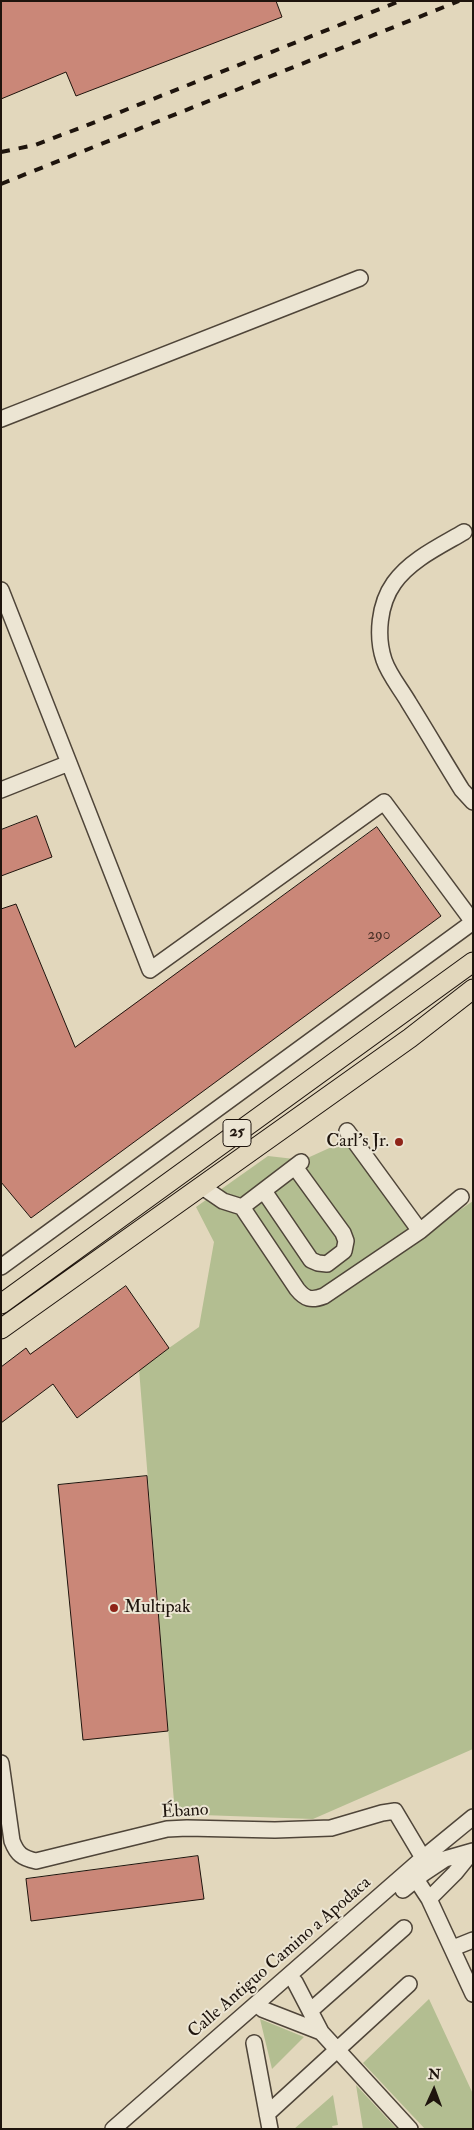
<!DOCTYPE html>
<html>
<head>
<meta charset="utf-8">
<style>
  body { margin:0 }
  #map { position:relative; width:474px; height:2130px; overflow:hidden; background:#e2d7bc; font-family:"IM FELL Double Pica",serif }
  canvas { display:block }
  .frame { position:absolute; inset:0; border:2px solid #1e140d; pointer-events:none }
  .north { position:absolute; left:409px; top:2065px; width:50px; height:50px; -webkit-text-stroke:4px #ece5d3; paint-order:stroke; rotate:2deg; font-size:14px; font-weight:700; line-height:20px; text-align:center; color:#1e140d }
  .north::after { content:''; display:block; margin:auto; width:18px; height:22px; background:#1e140d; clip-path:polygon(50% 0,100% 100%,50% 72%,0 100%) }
</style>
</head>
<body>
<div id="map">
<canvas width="474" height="2130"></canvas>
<div class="frame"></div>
<div class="north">N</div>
</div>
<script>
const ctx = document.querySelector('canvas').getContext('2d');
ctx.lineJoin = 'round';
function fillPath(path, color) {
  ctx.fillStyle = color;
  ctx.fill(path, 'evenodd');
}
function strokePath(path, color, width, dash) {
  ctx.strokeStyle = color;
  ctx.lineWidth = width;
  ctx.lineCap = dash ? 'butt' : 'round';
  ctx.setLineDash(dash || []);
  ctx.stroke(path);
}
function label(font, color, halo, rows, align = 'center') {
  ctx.font = font + ' "IM FELL Double Pica",serif';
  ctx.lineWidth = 4;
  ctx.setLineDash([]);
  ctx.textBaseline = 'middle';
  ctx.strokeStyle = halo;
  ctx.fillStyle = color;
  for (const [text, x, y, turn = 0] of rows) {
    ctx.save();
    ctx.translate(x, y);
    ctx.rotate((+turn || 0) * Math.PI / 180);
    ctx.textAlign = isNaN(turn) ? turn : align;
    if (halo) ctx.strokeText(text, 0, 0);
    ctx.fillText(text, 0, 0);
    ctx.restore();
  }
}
fillPath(new Path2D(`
  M347,1140l72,98 54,-37v548l-160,70 -138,-5 -36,-445 60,-42 15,-85 -18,-35 72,-51 35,4z
  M429,1999l44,95v35h-48l-62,-66z
  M260,2019l44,18 -32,32z
  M356,2085l41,44h-34z
  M333,2095l5,30 -6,1 1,3h-39z`), '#b3be91');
const building = new Path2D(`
  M1,1h275l6,16 -206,79 -10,-24 -65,27z
  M37,816l15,41 -51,19v-46z
  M377,827l64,89 -410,302 -30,-36v-273l15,-5 59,143z
  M126,1286l43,62 -92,70 -24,-34 -52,39v-56l25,-19 4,6z
  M147,1476l21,255 -85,9 -25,-255z
  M198,1856l6,43 -173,22 -5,-42z`);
fillPath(building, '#ca8778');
strokePath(building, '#1e140d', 1);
const minor = new Path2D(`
  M1,419l359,-141
  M464,532c-24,14 -54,28 -70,51 -15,21 -18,53 -10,77 5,15 17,29 25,43 18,29 35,58 53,87l11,12
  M1,590l68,173
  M1,790l68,-27 81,207 234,-168 89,120
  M347,1131l73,100 41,-34
  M201,1186l22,15 19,6 55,82c8,10 14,12 27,7l96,-65
  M264,1191l47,69 7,3 9,1 17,-13 2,-10 -3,-8 -48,-66
  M242,1207l59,-45
  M1,1267l472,-345
  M1,1763l11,78c5,13 10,17 24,20l131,-32 20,-1 88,2 56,-2 51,-15 13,-2 28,47
  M410,1870l19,29 44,95
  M403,1890l21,-17 21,-14 28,-8
  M429,1899l26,-26 17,-21
  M453,1948l20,-8
  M295,1982l26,50 89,97
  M262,2009l59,23
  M310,2011l94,-83
  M254,2043l16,86
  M267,2114l142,-130
  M113,2129l310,-271 50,-41`);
const major = new Path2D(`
  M1,1304l472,-342
  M1,1329l409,-291 63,-49`);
strokePath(minor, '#4f4539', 18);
strokePath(major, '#1e140d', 21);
strokePath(minor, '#ece5d3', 15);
strokePath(major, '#e2d7bc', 19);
strokePath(new Path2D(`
  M1,152l34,-7 50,-19 315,-125
  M1,184l458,-183`), '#1e140d', 4, [9, 9]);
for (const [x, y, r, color] of [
  [399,1142,5,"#8f2418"],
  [114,1608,5,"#8f2418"]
]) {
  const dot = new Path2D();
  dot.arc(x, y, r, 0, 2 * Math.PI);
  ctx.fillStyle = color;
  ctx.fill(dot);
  strokePath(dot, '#ece5d3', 2);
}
label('15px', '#493128', null, [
  ["290",379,936]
]);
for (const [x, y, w] of [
  [237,1133,28]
]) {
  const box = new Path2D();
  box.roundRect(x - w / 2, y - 13.5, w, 27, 4);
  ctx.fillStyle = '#ece5d3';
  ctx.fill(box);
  strokePath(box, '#1e140d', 1);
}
label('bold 16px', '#1e140d', null, [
  ["25",237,1133]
]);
label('18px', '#1e140d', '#ece5d3', [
  ["Carl's Jr.",389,1142],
  ["Multipak",124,1608,"left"]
], 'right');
label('18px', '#1e140d', '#ece5d3', [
  ["Ébano",185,1812,-3],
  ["Calle Antiguo Camino a Apodaca",280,1958,-41]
]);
</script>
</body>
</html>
